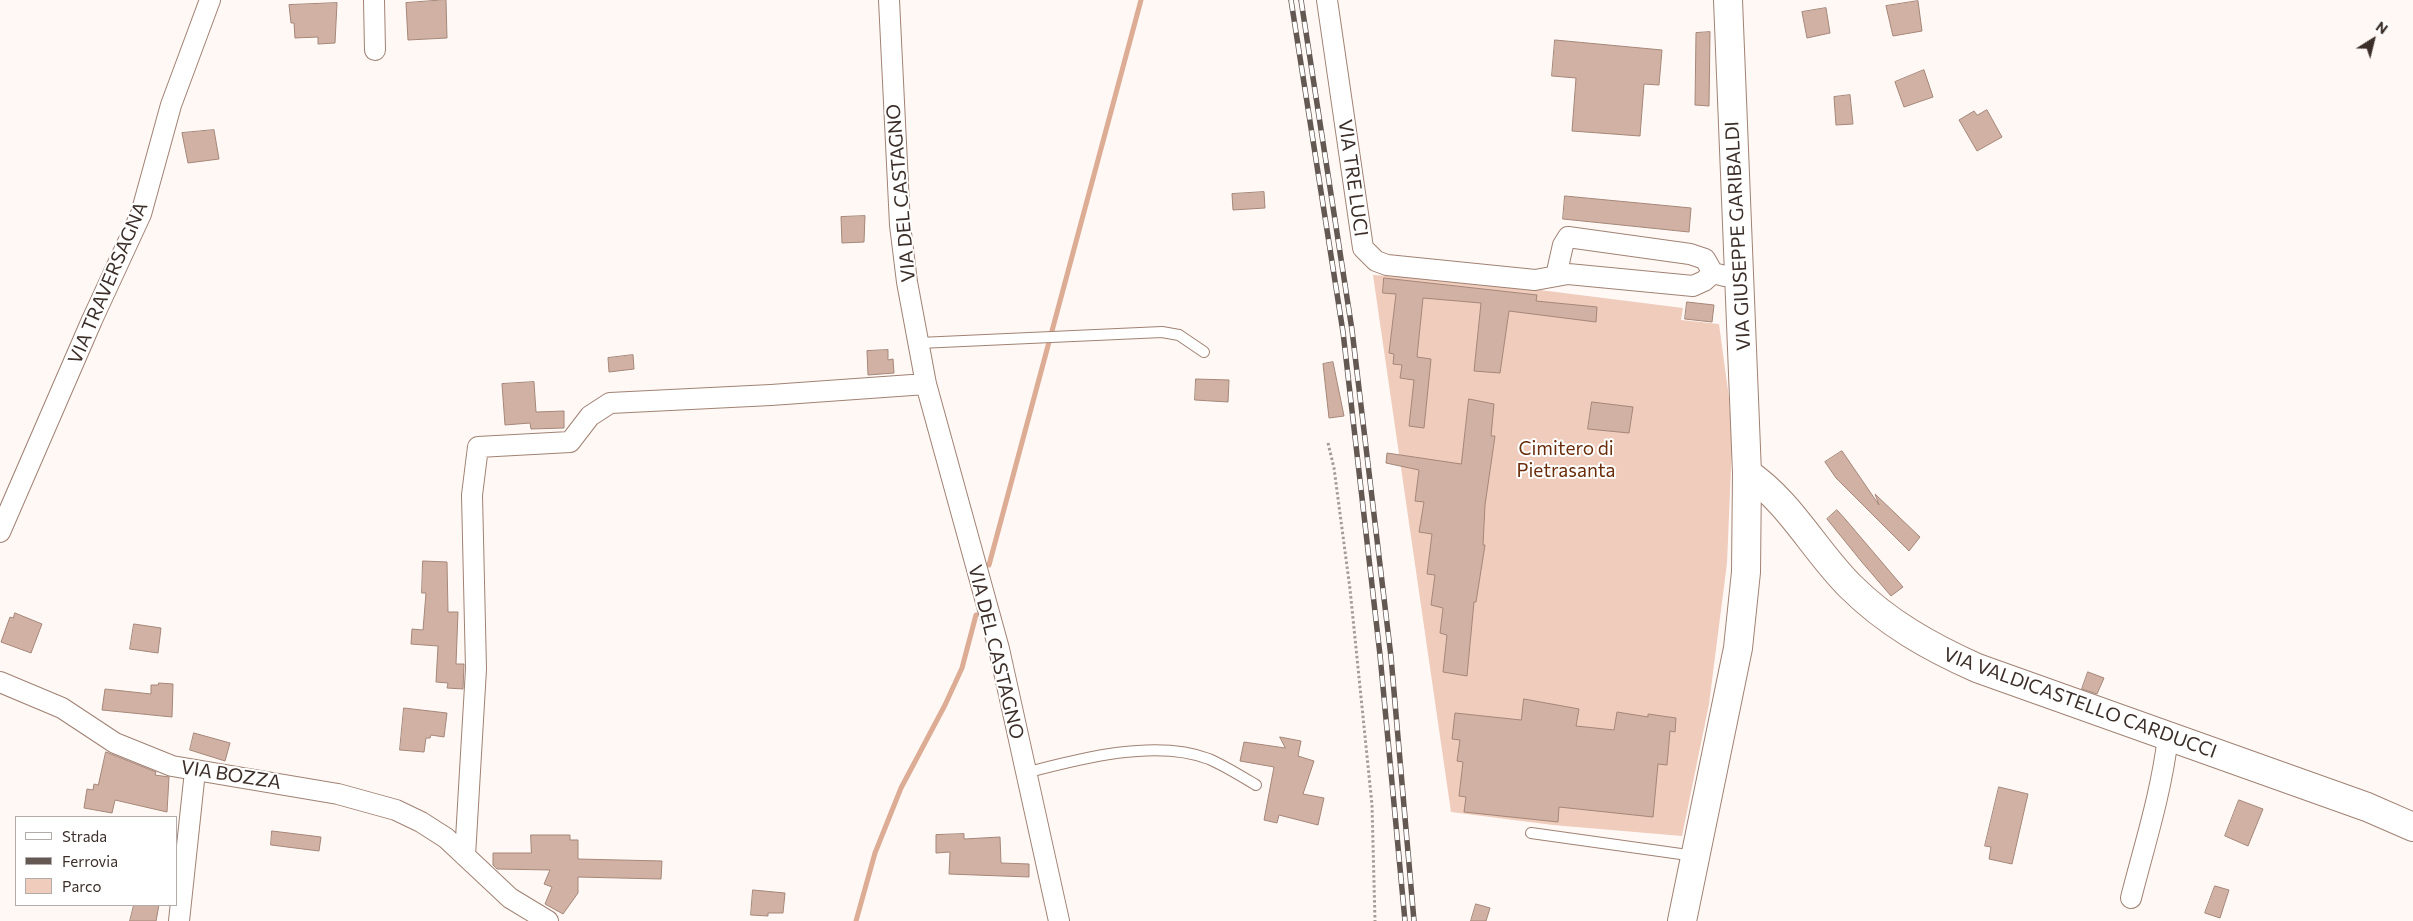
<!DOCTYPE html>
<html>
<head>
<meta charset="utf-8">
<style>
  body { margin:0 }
  #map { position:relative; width:2413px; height:921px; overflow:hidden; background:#fff8f5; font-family:Commissioner,sans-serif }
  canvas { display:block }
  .legend { position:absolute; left:15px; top:816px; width:162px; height:90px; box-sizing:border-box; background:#fff; border:1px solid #b1aca9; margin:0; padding:6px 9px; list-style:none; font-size:15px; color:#3c2f29 }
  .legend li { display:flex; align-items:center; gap:10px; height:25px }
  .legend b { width:25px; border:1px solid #b1aca9 }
  .north { position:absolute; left:2348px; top:15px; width:50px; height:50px; -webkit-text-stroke:4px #fff; paint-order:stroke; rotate:36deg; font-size:14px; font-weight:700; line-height:20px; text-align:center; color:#3c2f29 }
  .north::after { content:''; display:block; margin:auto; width:18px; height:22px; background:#3c2f29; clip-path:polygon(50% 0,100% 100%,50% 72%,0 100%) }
</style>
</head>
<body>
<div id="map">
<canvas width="2413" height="921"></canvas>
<ul class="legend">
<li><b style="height:6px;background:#fff"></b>Strada</li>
<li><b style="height:6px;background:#645853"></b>Ferrovia</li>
<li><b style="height:14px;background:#efccbc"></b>Parco</li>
</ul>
<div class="north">N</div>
</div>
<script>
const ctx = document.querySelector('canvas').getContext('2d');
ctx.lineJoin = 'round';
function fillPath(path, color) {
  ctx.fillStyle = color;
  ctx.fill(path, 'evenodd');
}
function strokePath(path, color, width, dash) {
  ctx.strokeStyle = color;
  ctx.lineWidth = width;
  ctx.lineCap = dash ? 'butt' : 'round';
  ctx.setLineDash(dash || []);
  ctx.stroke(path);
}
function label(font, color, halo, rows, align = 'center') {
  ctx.font = font + ' Commissioner,sans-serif';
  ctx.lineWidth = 4;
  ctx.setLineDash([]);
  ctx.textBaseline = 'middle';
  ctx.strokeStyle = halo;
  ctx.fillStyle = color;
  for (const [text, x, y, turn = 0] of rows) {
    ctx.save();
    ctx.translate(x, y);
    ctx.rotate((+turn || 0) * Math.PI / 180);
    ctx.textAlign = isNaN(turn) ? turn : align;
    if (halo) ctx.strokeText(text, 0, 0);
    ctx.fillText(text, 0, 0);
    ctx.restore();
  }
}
fillPath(new Path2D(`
  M1373,275l95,6 215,27 -2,12 38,4 10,74 3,47 -5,118 -18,141 -27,132 -129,-11 -102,-13z`), '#efccbc');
strokePath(new Path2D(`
  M989,565l152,-565
  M856,921l19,-68 26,-65 44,-83 17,-37 14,-53`), '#ddac95', 5);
const building = new Path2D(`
  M446,0l1,38 -39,2 -2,-37z
  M1918,1l4,30 -29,5 -7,-30z
  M337,3l-2,40 -17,1v-7l-23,1 -1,-15h-3l-2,-18z
  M1826,8l4,25 -23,5 -5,-26z
  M1710,32l-1,74 -14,-1 1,-72z
  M1555,40l107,10 -3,35 -15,-1 -4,52 -68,-5 4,-53 -24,-2z
  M1924,70l9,27 -29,10 -9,-25z
  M1850,95l3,29 -17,1 -2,-28z
  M1987,110l15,27 -25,14 -18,-31 15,-9 3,4z
  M214,130l5,29 -31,4 -6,-30z
  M1264,192l1,16 -32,2 -1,-16z
  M1565,196l126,12 -2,24 -126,-13z
  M865,216l-1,26 -22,1 -1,-26z
  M1384,278l153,17 -1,6 61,6 -1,15 -87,-11 -9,62 -26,-2 7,-68 -58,-5 -6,59 14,2 -7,69 -15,-2 5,-46 -14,-2 2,-13 -9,-1 1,-10 -5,-1 7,-59 -13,-1z
  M1687,302l27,3 -2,17 -27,-3z
  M888,350v10l5,-1 1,14 -26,2 -1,-24z
  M633,355l1,14 -25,3 -1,-14z
  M1333,362l11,54 -15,2 -6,-54z
  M1196,379l33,1 -1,22 -33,-2z
  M534,382l2,30 28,-1v17l-33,1 -1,-6 -25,2 -3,-41z
  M1469,399l25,5 -3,32h4l-10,69 -2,40h2l-9,57h-2l-7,74 -24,-4 4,-37 -7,-2 3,-25 -12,-3 4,-30 -8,-1 5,-40 -13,-2 5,-30 -9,-1 4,-31 -33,-7 1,-10 74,11z
  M1592,402l41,5 -4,26 -41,-4z
  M1842,451l37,54 -4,-11 45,43 -11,14 -73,-73 -11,-16z
  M1837,510l9,10 57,67 -12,9 -30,-35 -34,-42z
  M423,561l24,1 1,50h10l-2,52h8l-1,25 -16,-1 1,-5 -12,-1 2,-36 -27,-2 1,-15 11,1 3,-37h-4z
  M15,613l27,11 -11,29 -30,-11 9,-25 3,1z
  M134,624l27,4 -3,25 -28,-4z
  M2088,672l16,6 -7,16 -15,-5z
  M159,683l14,1 -1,33 -70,-7 3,-21 46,5v-9h7z
  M1524,699l55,10 -3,17 38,4 3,-18 31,5v-3l28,4 -1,14 -5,-1 -3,34 -9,-1 -5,53 -94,-10 -1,15 -94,-10 2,-15 -7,-1 4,-34 -6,-1 3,-21 -8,-1 3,-26 66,7z
  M404,708l43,5 -3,24 -13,-2 -1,3h-4l-2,14 -24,-2z
  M194,733l36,10 -5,18 -35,-11z
  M1280,737l21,4 -3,15 16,5 -11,33 21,4 -6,27 -39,-10 -2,8 -13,-3 10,-53 -34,-6 4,-19 41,6z
  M106,752l50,20 -1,3 14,2 -2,35 -52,-12 -3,13 -28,-5 3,-19 6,1 1,-6 4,1z
  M1999,787l29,7 -16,70 -23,-5 2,-12 -6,-1z
  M2239,800l24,9 -15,37 -23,-10z
  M272,831l49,6 -2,14 -48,-6z
  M964,834v5l36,-2 1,26 28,1v13l-80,-3 1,-22 -14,1v-18z
  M531,835h39v5h8v19l84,2 -1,18 -83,-2v16l-15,21 -18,-10 7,-17 -8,-3 6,-14 -53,-1 -4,-4v-12h38z
  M2215,886l14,4 -9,28 -15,-5z
  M753,890l32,3 -2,20h-15v3l-17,-1z
  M1476,904l14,4 -4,13h-15z
  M134,905h25l-3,16h-26z`);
fillPath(building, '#d1b1a3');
strokePath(building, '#a58779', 1);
const lane = new Path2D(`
  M919,343l243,-11 17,3 25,17
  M1025,773c53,-14 131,-35 184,-14 16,7 32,17 47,26
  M1531,833l164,23`);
const street = new Path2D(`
  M374,0l1,50
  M889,0l11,225 7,57 19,102 73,265 60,272
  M1327,0l36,248 13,13 11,4 148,15 33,-6 125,12 11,-5 9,-8
  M1556,276l7,-31 5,-8 122,17 15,5 8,14 12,3
  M0,532l92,-212 49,-106 30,-109 39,-105
  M0,682l62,26 53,35 57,23 166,28 58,16 25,12 25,16 64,60 38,23
  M465,856l11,-187 -4,-174 6,-48 92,-5 20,-26 20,-13 161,-8 155,-11
  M2131,898c14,-55 30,-104 37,-161
  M179,921l16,-150`);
const secondary = new Path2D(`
  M1747,473c43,29 67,77 103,113 37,37 80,61 127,82l390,139 46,20`);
const primary = new Path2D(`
  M1682,921l56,-273 8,-76 1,-99 -19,-473`);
strokePath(lane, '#a08274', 12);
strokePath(street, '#a08274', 22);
strokePath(secondary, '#a08274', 30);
strokePath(primary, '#a08274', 30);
strokePath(new Path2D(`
  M1328,443l6,25 16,121 22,216 3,116`), '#a59c97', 3, [2.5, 2.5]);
strokePath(lane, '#fff', 10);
strokePath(street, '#fff', 20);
strokePath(secondary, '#fff', 28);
strokePath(primary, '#fff', 28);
const rail = new Path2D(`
  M1291,0l52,332 37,323 25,266
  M1301,0l51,330 39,327 23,264`);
strokePath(rail, '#645853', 5.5);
strokePath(rail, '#fff', 4, [11]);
label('19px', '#3c2f29', '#fff', [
  ["VIA TRE LUCI",1353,178,82],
  ["VIA DEL CASTAGNO",901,193,-95],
  ["VIA GIUSEPPE GARIBALDI",1738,236,-93],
  ["VIA TRAVERSAGNA",108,283,-67],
  ["VIA DEL CASTAGNO",996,652,76],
  ["VIA VALDICASTELLO CARDUCCI",2080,703,20],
  ["VIA BOZZA",231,775,9]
]);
label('19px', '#692d0a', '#fff', [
  ["Cimitero di",1566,449],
  ["Pietrasanta",1566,471]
]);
</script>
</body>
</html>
